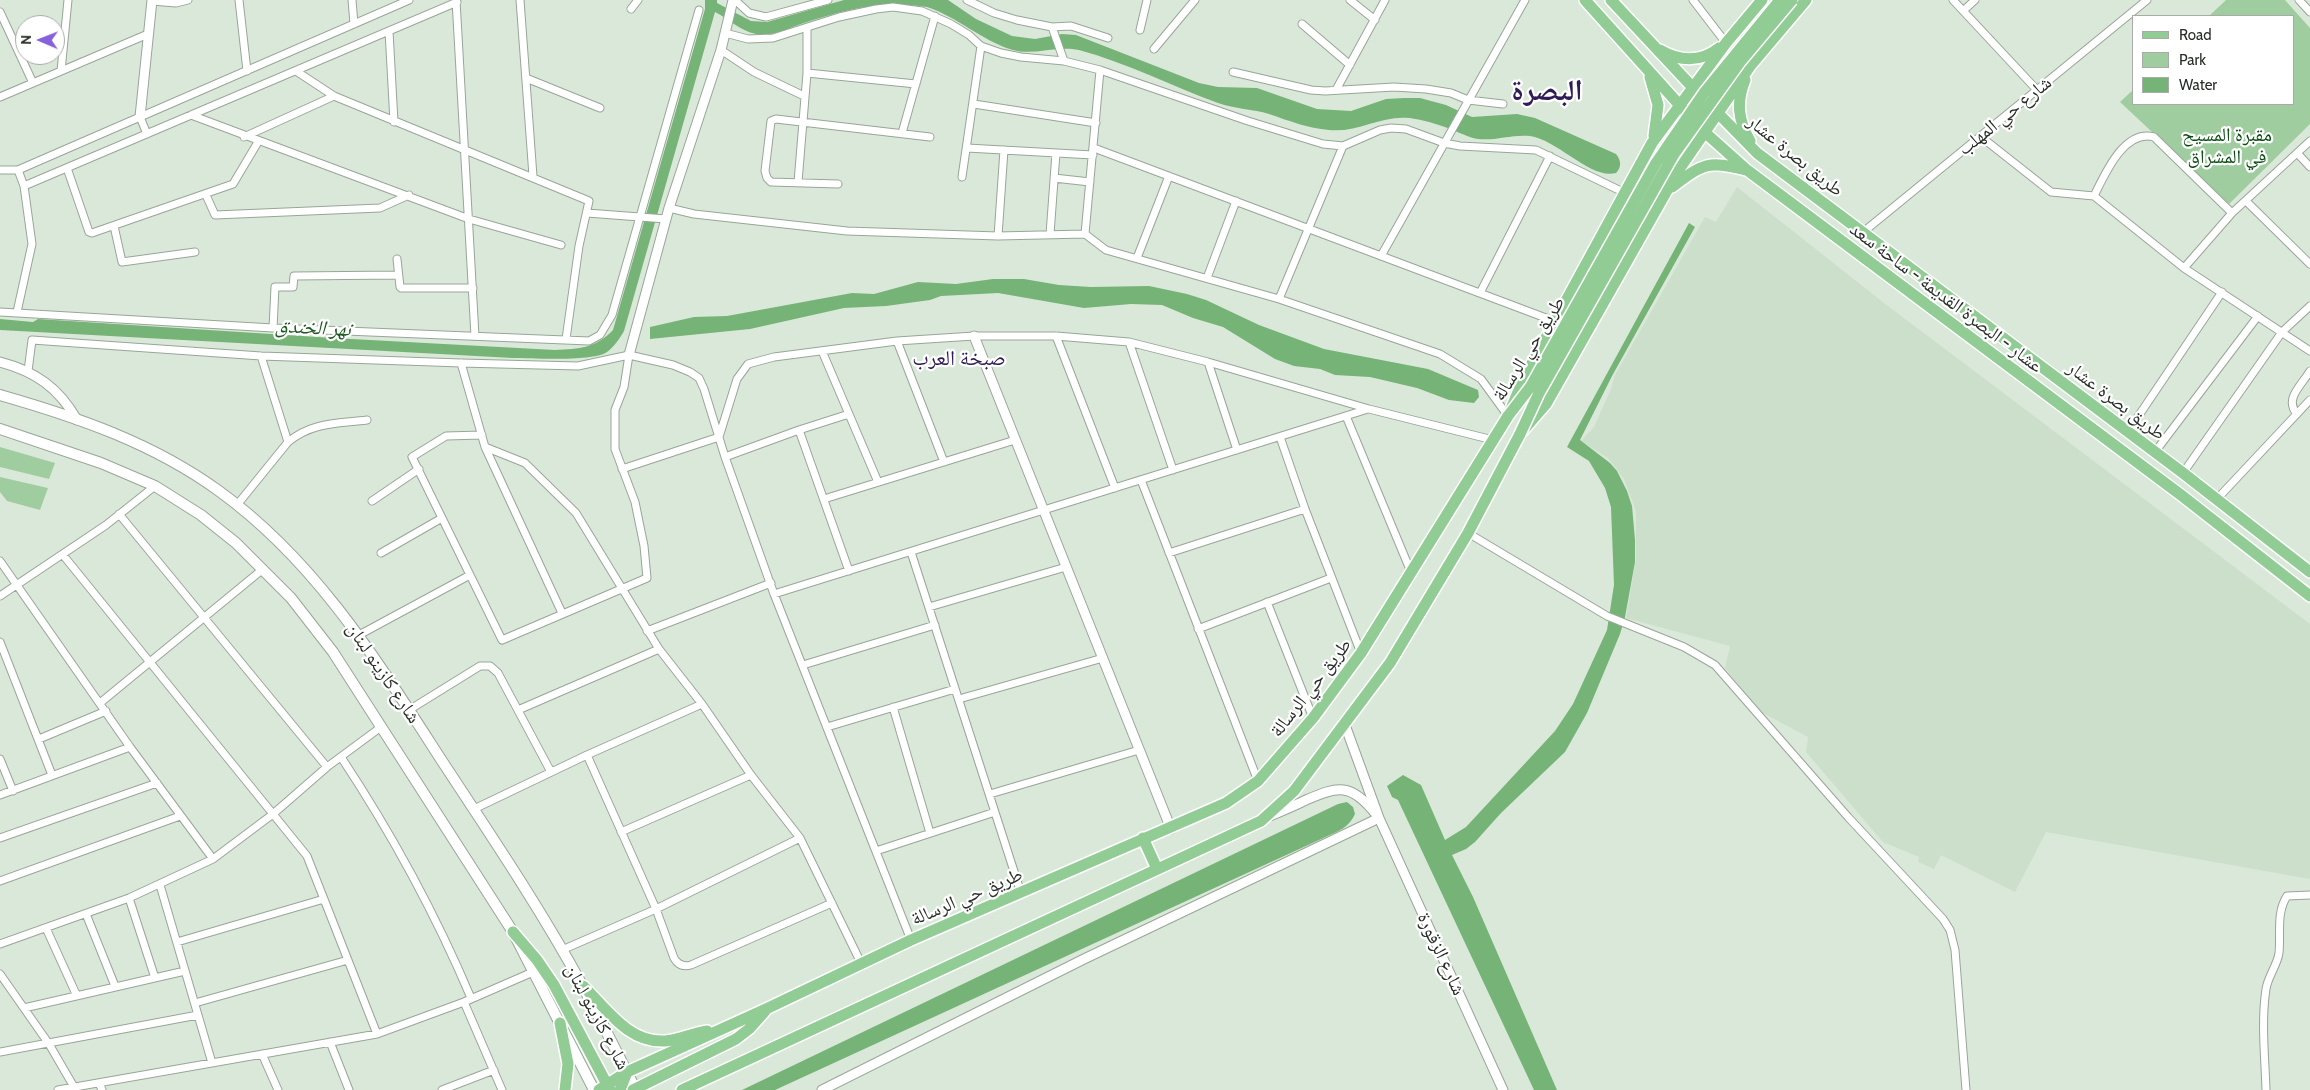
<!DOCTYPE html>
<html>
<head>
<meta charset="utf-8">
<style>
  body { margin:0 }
  #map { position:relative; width:2310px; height:1090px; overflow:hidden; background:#dae8da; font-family:Cabin,sans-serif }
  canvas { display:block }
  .legend { position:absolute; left:2132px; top:15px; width:162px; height:90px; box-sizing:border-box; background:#fff; border:1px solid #a9aba9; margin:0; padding:6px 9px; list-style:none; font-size:15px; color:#292e29 }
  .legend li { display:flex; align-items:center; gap:10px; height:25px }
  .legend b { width:25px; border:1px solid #a9aba9 }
  .north { position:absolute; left:15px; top:15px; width:50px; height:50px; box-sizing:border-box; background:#fff; border:1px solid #a9aba9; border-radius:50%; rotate:271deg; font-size:14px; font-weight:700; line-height:20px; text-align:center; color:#292e29 }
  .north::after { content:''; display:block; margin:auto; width:18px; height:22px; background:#8661dc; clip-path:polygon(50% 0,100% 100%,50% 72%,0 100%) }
</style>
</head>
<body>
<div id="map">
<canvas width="2310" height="1090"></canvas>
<ul class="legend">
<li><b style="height:6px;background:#91cc94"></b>Road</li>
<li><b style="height:14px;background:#a0cd9f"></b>Park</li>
<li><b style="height:14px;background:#76b376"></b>Water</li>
</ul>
<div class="north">N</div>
</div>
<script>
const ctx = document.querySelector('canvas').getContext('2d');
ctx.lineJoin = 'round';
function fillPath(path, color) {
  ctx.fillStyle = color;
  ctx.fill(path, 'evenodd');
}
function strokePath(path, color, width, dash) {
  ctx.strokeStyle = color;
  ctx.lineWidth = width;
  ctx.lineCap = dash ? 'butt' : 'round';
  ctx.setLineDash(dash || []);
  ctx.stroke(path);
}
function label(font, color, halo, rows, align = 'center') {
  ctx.font = font + ' Cabin,"Noto Naskh Arabic",sans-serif';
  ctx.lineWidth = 4.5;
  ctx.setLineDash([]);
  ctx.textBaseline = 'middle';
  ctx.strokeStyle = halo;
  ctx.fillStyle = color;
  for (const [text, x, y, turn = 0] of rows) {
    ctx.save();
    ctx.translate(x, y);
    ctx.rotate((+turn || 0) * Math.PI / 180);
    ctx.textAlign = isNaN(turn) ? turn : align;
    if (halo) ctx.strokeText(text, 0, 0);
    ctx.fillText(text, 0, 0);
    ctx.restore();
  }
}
fillPath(new Path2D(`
  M1737,187l147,116 426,321v255l-264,-47 -31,60 -74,-37 -7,14 -16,-7 1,-5 -36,-15 -77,-90 2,-15 -45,-24 -8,-7 -30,-38 5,-22 -104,-28 10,-59v-48l-12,-32 -16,-21 -27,-17 13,-14 17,-38 4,-14 90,-158 11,5z`), '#ccdfcb');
fillPath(new Path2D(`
  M2226,0h59l25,28v96l-81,80 -109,-102 14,-13v15h160v-88h-85z
  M0,447l55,16 -6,16 -49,-12z
  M0,477l48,11 -8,22 -33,-9 -7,-9z`), '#a0cd9f');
fillPath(new Path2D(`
  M705,0h12v3l34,18 16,1 77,-22h104l28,19 36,17 23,3 27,-5 14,1 123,48 19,4 39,1 60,21 34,2 35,-12 18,-1h16l26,7 26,12 45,-3 18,4 81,36c5,6 6,13 0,19 -25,7 -58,-33 -86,-37 -17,-2 -35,5 -52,3 -8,-1 -15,-5 -23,-8 -11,-5 -34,-12 -46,-13 -27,-3 -52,15 -80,12 -21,-2 -40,-9 -60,-16 -16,-5 -34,-5 -51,-11 -46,-17 -91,-40 -139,-53 -23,-5 -45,6 -66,0 -31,-9 -55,-33 -86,-43 -48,-7 -84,3 -129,18 -13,5 -28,12 -42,9 -16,-3 -27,-15 -41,-22l-91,319c-4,7 -10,16 -17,21 -14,10 -75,6 -94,6l-513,-28v-11l33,3 5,-3 295,19 222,12c24,-1 41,-2 58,-20l92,-321z
  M1689,223l6,4 -83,149 -32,64 30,23 7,8 10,20 5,15 3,34v22l-10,55 -5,17 -33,79 -22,39 -64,61 -26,29 -9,7 -14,6 21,42 84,193h-23l-136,-290 -6,-3 -5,-11 16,-11 18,10 24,55 21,-13 89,-96 18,-27 34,-74 7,-45 -3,-78 -6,-19 -16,-27 -22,-14z
  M993,279h31l35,6 32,2 58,-1 38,8 19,6 53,25 65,24 104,20 50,21 1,7 -5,6 -25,-3 -32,-12 -47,-11 -35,-2 -15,-6 -26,-3 -19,-7 -52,-32 -30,-9 -31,-13 -31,-1 -47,4 -86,-15 -57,3 -11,4 -44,6 -42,2 -94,21 -100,10v-12l44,-10 33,-1 125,-23 22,1 44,-12 38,2z
  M1347,802l6,5 2,7c-5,11 -12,15 -23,20l-557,256h-33l596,-286z`), '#76b376');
const minor = new Path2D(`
  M239,0l8,71
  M352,0l2,24
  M456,0l19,336
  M520,0l13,176
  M735,0l14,13 17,4 62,-17
  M967,0l27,13 23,7 35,7 19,-1 37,12
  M1350,0l25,20
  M1693,0l33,43
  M1953,0l84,90
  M2299,0l11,12
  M152,1l24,2 12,-3
  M631,9l7,-9
  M1963,11l12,-11
  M0,12l33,71
  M1302,24l48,41
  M1052,27l12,34
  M1140,30l7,-30
  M389,31l5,91
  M725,33l23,6 25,-1 66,-21 37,-8 17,-2 29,4 29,13 18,11 12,11 20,7 20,4 43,4 36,9 148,51 75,23 20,2 37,-16 11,-2 15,1 38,14 16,3 76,4 89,43
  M1154,49l41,-49
  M721,50l33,22 50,24
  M61,71l7,-71
  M296,71l38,25 255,105 -10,45 -13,93
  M1233,72l78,18 14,1 69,-4 32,2 25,4 17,7 35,4
  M807,73l109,11
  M526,78l74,30
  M1336,90l49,-90
  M0,97l148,-63
  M974,104l122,19
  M191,115l278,104 92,26
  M140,117l7,17
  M902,133l33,-117
  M1980,136l71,56 43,4 90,72 126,83
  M244,137l90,-41
  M967,148l126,7
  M1094,148l460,173
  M2298,154l12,13
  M67,168l22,64 3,1 141,-49 25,-42
  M0,170h18l391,-170
  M962,177l19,-131
  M1054,178l36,4
  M798,182l9,-109v-45
  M838,184l-67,-2 -4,-4 -2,-7 6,-50 5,-2 154,18
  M24,186l433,-184
  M206,195l9,20 165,-7 29,-13
  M2094,196c11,-22 30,-67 60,-59l78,76
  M2246,201l64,63
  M669,208l25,6 153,17 151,5 87,-2 21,16 173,49 161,55 41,25 27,37
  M587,213l79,6
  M114,226l8,36 73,-10
  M1862,233l285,-233
  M1050,234l6,-81
  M1085,234l15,-164
  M998,236l6,-86
  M1381,256l144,-256
  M1137,258l32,-82
  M397,259l3,28 1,1h72
  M2184,268l48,-55 78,-72
  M1207,278l29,-77
  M1480,293l70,-137
  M1279,299l64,-153
  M0,312l273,16 316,13 11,-6 12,-20 87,-305
  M17,312l15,-68 -8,-58 -6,-16
  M273,328l2,-41h18l1,-11 104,-1
  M1056,336l59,152
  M897,341l47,121
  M1129,342l44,128
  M822,351l56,131
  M261,356l27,86
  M1208,362l29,88
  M461,363l24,84 77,166
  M28,371l4,-31 229,16 200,7 117,3 51,-11 44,10 17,7 9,6 5,11 21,68 49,137 137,346
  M2297,414c-13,-15 4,-28 13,-43
  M1346,416l65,156
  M799,430l50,141
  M2127,433l95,-141
  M482,435l-36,1 -34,21 90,183 145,-62 -3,-32 -9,-44 -20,-53v-39l9,-23 5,-32
  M1280,437l25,72 56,144
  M485,447l40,16 51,50 83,136 43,55 49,71 49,63 61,125
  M2155,452l103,-136
  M725,457l74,-27 50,-16
  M622,469l97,-32 18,-58 11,-15 26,-7 123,-16 77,-5h82l73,6 79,20 161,47 124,31
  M2183,473l99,-141 28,-26
  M1141,480l117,301
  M824,499l191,-59
  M2217,499l93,-99
  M372,501l47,-32
  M237,505l51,-63c25,-20 48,-18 79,-22
  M119,514l208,253
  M1468,533l139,83 77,31 31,18 133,152 95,102 7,11 5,20 11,140
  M911,552l110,341
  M381,553l61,-35
  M1169,553l136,-44
  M63,555l244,301 70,178
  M0,561l130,186 83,112
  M774,594l594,-185
  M0,596l106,-71 49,-39
  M1267,602l46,116
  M929,607l137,-40
  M1198,629l133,-51
  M647,631l124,-48
  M359,635l111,-60
  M0,642l52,133
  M803,665l132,-40
  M959,699l144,-41
  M100,703l163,-134
  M893,707l37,126
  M409,710l71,-44h10l8,7 53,99
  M518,710l141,-61
  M827,727l128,-38
  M39,739l67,-28
  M587,755l69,154 18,49c4,7 10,9 17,7l141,-62
  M341,757c51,77 94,156 130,241
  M0,759l13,32
  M990,794l149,-44
  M0,795l130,-48
  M474,809l113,-54 115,-51
  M621,832l130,-57
  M0,838l157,-55
  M876,851l119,-39
  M0,881l180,-65
  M160,885l52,178
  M129,898l26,80
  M86,914l29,72
  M46,928l30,66
  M177,942l147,-43
  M0,944l129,-46 84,-39 60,-45 54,-47 54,-40
  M562,950l94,-41 144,-71
  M0,974l49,70 25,43
  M464,1002l38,88
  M195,1003l153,-43
  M24,1008l161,-37
  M330,1042l19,48
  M0,1052l198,-37
  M262,1054l16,36
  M99,1083l3,7
  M58,1090l319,-56 87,-32 69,-30
  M442,1090l52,-20
  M2266,1090c-1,-33 -5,-68 0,-101 2,-13 11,-23 13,-36 2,-20 -3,-40 8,-57l23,-1`);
const tertiary = new Path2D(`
  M140,117l12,-117
  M974,336l197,493
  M629,355l40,-147 52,-158 12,-50
  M0,362c35,9 59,26 77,58
  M1345,725l34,93 124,272
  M1270,816c12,-5 24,-10 36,-16 32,-14 45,-17 69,13
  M822,1090l262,-131 295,-141`);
const secondary = new Path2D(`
  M0,395c77,22 153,48 219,96 97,70 159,171 223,270 48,73 98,147 140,224 19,35 36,70 54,105
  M0,429l101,34 54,23 46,29 35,28 55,55 42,54 180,280 81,158`);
const primary = new Path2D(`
  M1585,0l99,110
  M1611,0l86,92
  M1660,50c19,11 40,13 59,-2
  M1650,77l8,28 -4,31
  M1745,80c-9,22 -7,40 5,61
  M1712,107l45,46 426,320 127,99
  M1700,128l47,42 434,325 129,101
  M1672,187c31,-23 35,-27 74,-17
  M1143,838l14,31
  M513,932l24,28 17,25 56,105
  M583,986c24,23 45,57 82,55 14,-1 28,-8 42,-10
  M560,1023l8,41 -3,26
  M599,1090l28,-18 139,-63 145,-69 315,-137 32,-22 55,-63 48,-65 147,-237 15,-36 129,-237 74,-100 36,-43
  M620,1090l7,-18
  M633,1090l103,-51 13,-10 16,-18
  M682,1090l579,-269 33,-30 96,-128 78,-130 52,-99 26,-30 132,-233 73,-106 55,-65`);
strokePath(minor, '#98a698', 9);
strokePath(tertiary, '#98a698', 11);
strokePath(secondary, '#98a698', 12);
strokePath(primary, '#fff', 14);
strokePath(minor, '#fff', 7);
strokePath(tertiary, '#fff', 9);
strokePath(secondary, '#fff', 10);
strokePath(primary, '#91cc94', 11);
const primaryBridge = new Path2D(`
  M1508,416l23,-30 125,-223 48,-70 76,-93
  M1520,434l19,-41 135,-239 66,-92 52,-62`);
strokePath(primaryBridge, '#fff', 14, []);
strokePath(primaryBridge, '#91cc94', 11);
label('19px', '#292e29', '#fff', [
  ["شارع حي المهلب",2005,116,-39],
  ["طريق بصرة عشار",1795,156,39],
  ["عشار - البصرة القديمة - ساحة سعد",1946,298,37],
  ["طريق حي الرسالة",1529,349,-58],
  ["طريق بصرة عشار",2116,401,37],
  ["شارع كازينو لبنان",383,673,56],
  ["طريق حي الرسالة",1311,688,-52],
  ["طريق حي الرسالة",967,897,-23],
  ["شارع الزقورة",1441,954,65],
  ["شارع كازينو لبنان",597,1017,62]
]);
label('19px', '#084b10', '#fff', [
  ["مقبرة المسيح",2227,135],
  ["في المشراق",2227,157]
]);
label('italic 20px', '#1c591f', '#fff', [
  ["نهر الخندق",313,328,3]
]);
label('21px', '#2f1c56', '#fff', [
  ["صبخة العرب",959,359]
]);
label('bold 29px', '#2f1c56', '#fff', [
  ["البصرة",1547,91]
]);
</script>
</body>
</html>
